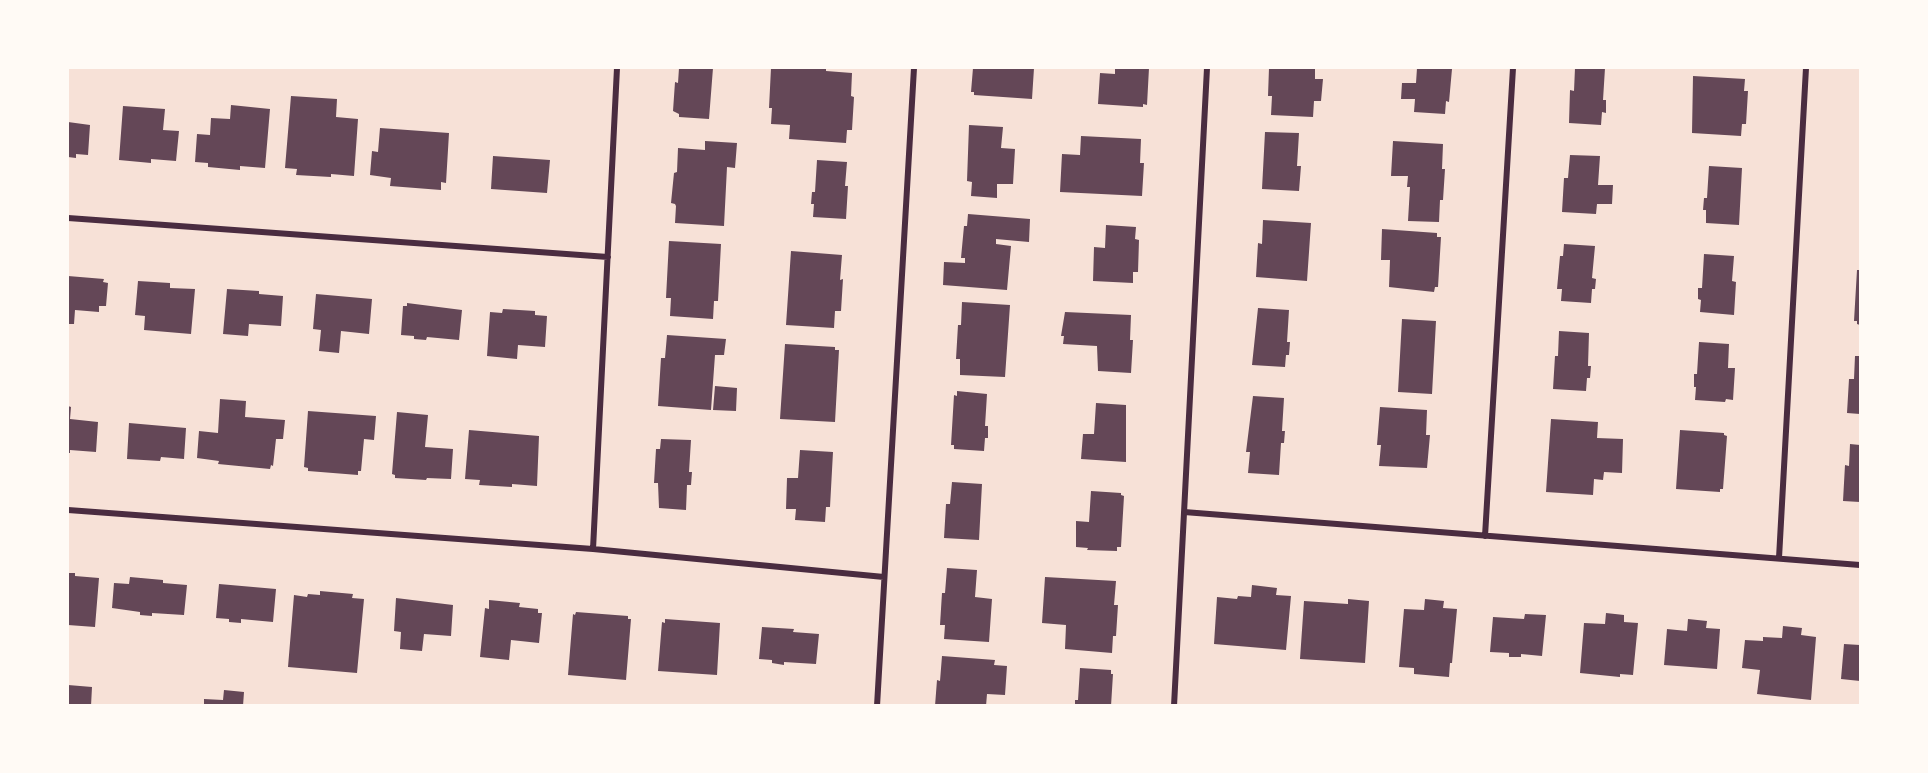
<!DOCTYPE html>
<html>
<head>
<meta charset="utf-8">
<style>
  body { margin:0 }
  #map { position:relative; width:1928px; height:773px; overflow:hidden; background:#f7e1d7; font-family:Rubik,sans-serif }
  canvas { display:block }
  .frame { position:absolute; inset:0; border:69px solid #fffaf5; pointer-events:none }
</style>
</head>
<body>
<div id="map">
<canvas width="1928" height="773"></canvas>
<div class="frame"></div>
</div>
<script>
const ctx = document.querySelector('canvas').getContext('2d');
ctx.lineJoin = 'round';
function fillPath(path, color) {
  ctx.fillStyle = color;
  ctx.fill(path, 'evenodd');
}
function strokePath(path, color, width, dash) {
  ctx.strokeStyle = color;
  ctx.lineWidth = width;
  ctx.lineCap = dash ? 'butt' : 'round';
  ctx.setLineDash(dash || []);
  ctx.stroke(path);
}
fillPath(new Path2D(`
  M679,68h34l-4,51 -30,-2v-3l-6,-3 2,-29 3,1z
  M771,68h55v3l26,2 -1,23 3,1 -2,33h-5l-1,13 -57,-4 1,-14 -19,-1 1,-16h-3z
  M973,68h61l-2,31 -58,-4v-3h-3z
  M1115,68h34l-2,37 -4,-1v3l-45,-3 2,-31 15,1z
  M1269,68h46v11h8l-2,22h-7l-1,16 -42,-2 1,-19h-4z
  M1417,68l35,1 -3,33 -3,-1 -1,13 -31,-2 1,-13h-14l1,-16h14z
  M1575,68h30l-2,32h3v13l-4,-1 -1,13 -32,-2 1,-33 4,1z
  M1693,76l52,3 -1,12h4l-2,33h-4l-1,12 -49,-3z
  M291,96l46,3 -1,18 22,2 -4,57 -23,-2v3l-35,-2 1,-6 -12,-1z
  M231,105l39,4 -5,59 -25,-2v4l-32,-3v-4l-13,-1 2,-28 13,1 1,-17 19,1z
  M123,106l42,3 -2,21 16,1 -3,30 -25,-2v4l-32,-3z
  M68,122l22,3 -2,30 -12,-1v4l-8,-1z
  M969,125l34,2 -2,21 14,1 -2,35h-16v14l-26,-2 1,-14 -5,-1z
  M380,128l69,5 -3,50 -5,-1v8l-51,-4 1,-8 -21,-3 2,-24 6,1z
  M1265,132l34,1 -2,33h4l-2,25 -37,-2z
  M1081,136l60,3 -1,24h4l-2,33 -82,-4 2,-38 18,1z
  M705,141l32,2 -2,25 -8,-1 -3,59 -49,-3 1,-17 -1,-2 -4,-1 3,-30 3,-1 1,-24 27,2z
  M1393,141l50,3 -1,25h3l-2,31h-3l-1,22 -31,-1 2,-34h-3l1,-11h-17z
  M1570,155l30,1 -2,29h15l-1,19h-15l-1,10 -34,-2 2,-34h4z
  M493,156l57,4 -3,33 -56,-4z
  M817,160l30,2 -2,24h3l-2,33 -33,-2 1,-13h-3l1,-12h3z
  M1709,166l33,2 -3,57 -33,-2v-13h-3l1,-12h3z
  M968,214l62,5 -1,23 -33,-3v5l15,2 -4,44 -64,-5 1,-23 21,1v-5h-4l3,-32h3z
  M1263,220l48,3 -4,58 -51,-4 2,-34 4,1z
  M1106,225l30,2 -1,12 4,1 -1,32h-5v11l-40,-2 1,-34 11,1z
  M1382,229l55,4v4h4l-3,50h-3l-1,5 -45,-5 1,-27h-9z
  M669,241l52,3 -3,57h-4l-1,18 -43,-3 1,-18h-5z
  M1564,244l31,2 -3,32 4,1 -1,10h-3l-1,14 -30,-2 1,-12h-5l3,-33h3z
  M791,251l51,4 -2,25 3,-1 -2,32h-6l-1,17 -48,-3z
  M1704,254l30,2 -2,25 4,1 -2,33 -34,-3 1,-12 -3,-1v-11h4z
  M1857,270h3v55l-3,-1v-3h-3z
  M68,276l36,3 -1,3 5,1 -2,23h-7v6l-24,-2 -1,14h-6z
  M138,281l32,2v5l25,1 -4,45 -47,-4 1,-14 -10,-1z
  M227,289l32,2v3l24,2 -2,30 -32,-2 -1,12 -25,-2z
  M316,294l56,5 -3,35 -28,-3 -2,22 -20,-2 2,-21 -8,-1z
  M962,302l48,3 -5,72 -45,-2v-16h-4l2,-34h3z
  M407,303l55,7 -3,30 -32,-3 -1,3 -12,-1v-3l-13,-1 2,-29h4z
  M1258,308l31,2 -2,32h3l-1,13h-3l-1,12 -33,-2z
  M503,309l32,2v4l12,1 -2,31 -27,-2 -1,14 -30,-3 3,-44 12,1z
  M1065,312l66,3 -1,25h3l-2,33 -33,-2 -1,-25 -34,-2 1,-8h-3z
  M1402,319l34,2 -4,73 -34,-2z
  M1559,331l30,2 -1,33h3l-1,12h-3l-1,13 -33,-2 2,-33h3z
  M667,335l59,4 -2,16h-9l-4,55 -53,-4 3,-48h4z
  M1699,342l30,2 -1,24h7l-2,32 -7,-1 -1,3 -30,-2 1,-13h-2v-13h3z
  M785,344l50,3v3h4l-4,72 -55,-3z
  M1855,356h5v58l-13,-1 2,-34h5z
  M715,386l22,2 -1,23 -23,-1z
  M957,391l30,3 -2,32h3v12h-3l-1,13 -30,-2v-4h-3l3,-50 3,1z
  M1253,396l31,2 -2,33h3l-1,12h-3l-2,32 -31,-2 2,-21h-4z
  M220,399l26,2 -1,16 40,3 -2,19h-7l-3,27 -2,-1 -1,4 -52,-5 1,-3 -22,-3 2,-27 19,2z
  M1096,403l30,2v57l-45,-3 2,-25h11z
  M68,406l3,1 -1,12 28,3 -2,30 -26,-2v3h-2z
  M1380,407l47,3 -1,25h4l-3,33 -48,-2 2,-21h-4z
  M308,411l68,5 -2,24 -10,-1 -3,32h-3v4l-50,-4v-3l-4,-1z
  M397,412l31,3 -3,32 28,2 -2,30 -24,-1 -1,2 -31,-2v-3l-3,-1z
  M1551,419l47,3 -1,16 26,1 -1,34 -18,-1 -1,8 -9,-1 -1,16 -47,-3z
  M129,423l57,5 -2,31 -23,-2 -1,4 -33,-2z
  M469,430l70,6 -2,50 -25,-2v3l-33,-2 1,-5 -15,-1z
  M1680,430l44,3v2l3,1 -4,53h-3v3l-44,-3z
  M661,439l30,1 -2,32h3l-1,13h-4l-1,25 -27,-2 -1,-25h-4l2,-34h4z
  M1850,444l10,1v57l-17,-1 2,-36 4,1z
  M800,450l33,2 -3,55h-4l-1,15 -30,-2 1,-11h-10l1,-31h11z
  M952,482l30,2 -3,56 -35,-2 2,-34h4z
  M1091,491l30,2v2l3,1 -3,51h-4v4l-30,-1 1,-2 -12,-1v-26l13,1z
  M947,568l30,2 -2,27 17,2 -3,43 -45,-3 1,-14h-5l2,-32h3z
  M68,573h7v3l24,2 -4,49 -27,-2z
  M130,577l33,3v3l24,2 -3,30 -32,-2v3l-12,-1v-3l-28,-4 2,-25 15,1z
  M1045,577l71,4 -2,24h4l-2,31h-3l-1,17 -47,-4 1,-24 -24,-2z
  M219,584l57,5 -3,33 -32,-3v4l-12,-1v-3l-13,-1z
  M1252,585l25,3 -1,7 15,1 -5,54 -72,-6 3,-47 20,2 1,-3 13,1z
  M320,591l33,3 -1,4 12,1 -7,74 -69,-6 6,-72 13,2 1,-3 12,1z
  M396,598l57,7 -2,31 -27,-2 -2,17 -22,-2 1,-17 -7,-1z
  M1348,599l21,2 -4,62 -65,-4 4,-58 44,3z
  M1425,599l19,2 -1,7 14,1 -5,54h-2l-1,14 -35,-3v-6l-15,-1 5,-58 20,1z
  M489,600l31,3 -1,4 19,2v4h4l-3,30 -28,-3 -2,20 -29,-3 5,-49 4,1z
  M576,612l52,4v3h3l-5,61 -58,-5 5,-61 2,1z
  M1606,613l18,2v7l14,1 -5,52 -13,-1v3l-40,-4 4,-50 21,1z
  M1525,614l21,1 -4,41 -21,-2v3h-12v-4l-19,-1 3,-35 31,2z
  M665,619l55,4 -3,52 -59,-4 4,-49 3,1z
  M1688,619l19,2 -1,7 14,1 -3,40 -53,-4 3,-36 20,2z
  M1783,626l19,2 -1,7 15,2 -5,63 -54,-6 3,-24 -18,-2 3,-28 18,1v-4l19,1z
  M762,627l32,2 -1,3 26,2 -3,30 -32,-2v3l-12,-2v-3l-13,-1z
  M1844,644l16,1v36l-19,-2z
  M942,656l53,4 -1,5 13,1 -2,29 -18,-1 -1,12h-51l2,-26 3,1z
  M1080,668l31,2v4h2l-2,32h-36v-6h3z
  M68,685l24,2 -1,19h-23z
  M224,690l20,2 -1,14h-39v-7l19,1z`), '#644757');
strokePath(new Path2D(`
  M68,218l540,39
  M68,510l525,39 291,28
  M1184,512l676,53
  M1485,536l28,-468
  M593,549l24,-481
  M1779,558l27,-490
  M877,706l37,-638
  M1174,706l33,-638`), '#4a2c40', 6);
</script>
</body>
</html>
